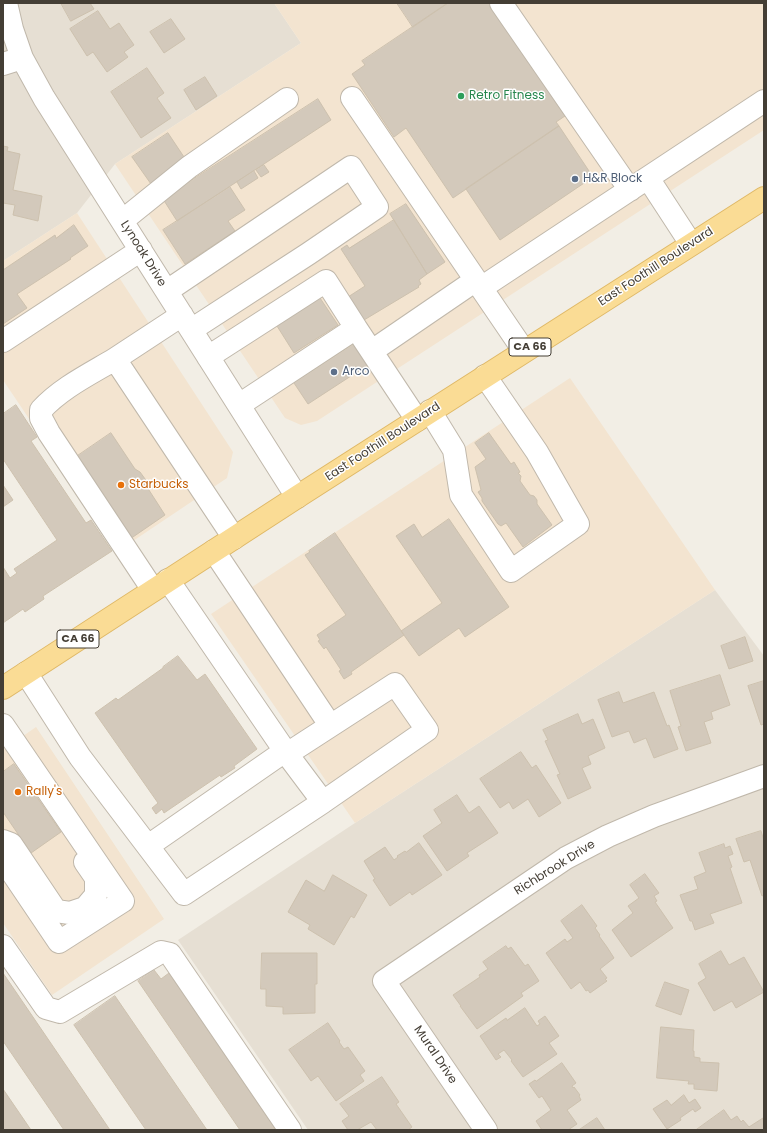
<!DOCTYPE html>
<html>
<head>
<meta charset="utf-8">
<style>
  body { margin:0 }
  #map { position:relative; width:767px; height:1133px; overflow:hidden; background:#f2eee5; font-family:Poppins,sans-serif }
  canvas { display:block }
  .frame { position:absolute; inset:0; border:4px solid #443e35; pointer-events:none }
</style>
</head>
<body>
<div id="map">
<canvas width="767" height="1133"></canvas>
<div class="frame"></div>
</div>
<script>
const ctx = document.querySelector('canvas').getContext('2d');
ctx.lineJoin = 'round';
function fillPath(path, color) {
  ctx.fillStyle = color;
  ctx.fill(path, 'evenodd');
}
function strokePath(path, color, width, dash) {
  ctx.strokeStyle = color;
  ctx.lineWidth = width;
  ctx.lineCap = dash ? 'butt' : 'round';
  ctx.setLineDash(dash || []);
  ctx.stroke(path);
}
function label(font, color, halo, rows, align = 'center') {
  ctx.font = font + ' Poppins,sans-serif';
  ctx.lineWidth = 3;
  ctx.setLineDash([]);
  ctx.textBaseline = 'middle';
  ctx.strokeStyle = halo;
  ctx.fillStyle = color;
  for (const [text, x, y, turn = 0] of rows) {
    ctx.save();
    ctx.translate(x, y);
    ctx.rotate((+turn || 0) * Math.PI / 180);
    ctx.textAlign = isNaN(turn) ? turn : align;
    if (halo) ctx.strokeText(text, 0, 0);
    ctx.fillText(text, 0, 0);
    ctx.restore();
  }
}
fillPath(new Path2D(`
  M3,3h271l27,40 -186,121 -38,49 -74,48z
  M715,590l49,66v474h-456l-130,-190 177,-117z`), '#e6dfd3');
fillPath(new Path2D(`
  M274,3h490v127l-447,291 -16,4 -16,-7 -170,-254 186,-121z
  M77,213l156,239 -6,26 -109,73 -115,-171v-119z
  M570,378l145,212 -360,233 -144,-209z
  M36,727l128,192 -112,76 -49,-72v-173z`), '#f3e4d0');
const building = new Path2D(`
  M61,3h29l4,6 -23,12z
  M397,3h51l-35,24z
  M448,3h41l76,113 -9,6 3,4 -106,72 -47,-70 -12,9 -42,-63 13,-9 -3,-4z
  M98,11l12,18 9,-6 15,22 -10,7 4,5 -21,15 -14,-20 -6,4 -17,-27z
  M171,19l14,20 -21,14 -14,-21z
  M147,68l17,25 -7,5 14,20 -30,20 -30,-46z
  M205,77l12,19 -21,14 -12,-20z
  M318,99l13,21 -154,101 -14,-22z
  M559,126l34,51 -93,63 -34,-51z
  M168,133l18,27 -35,24 -19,-27z
  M3,146l5,1 -1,4 13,3 -7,36 29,6 -4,25 -25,-6 2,-10 -12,-2z
  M264,165l5,7 -8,5 -5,-7z
  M254,171l4,7 -17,11 -4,-7z
  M230,187l15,23 -17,11 7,10 -50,33 -22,-34z
  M406,204l39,58 -18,12 -37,-60z
  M394,220l33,54 -8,6 2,4 -3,2 1,1 -55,33 -16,-23 17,-11 -24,-37 6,-4 2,3z
  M74,225l14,21 -18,12 1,1 -54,35 10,14 -24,16v-54l52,-35 1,3z
  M320,298l18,27 -44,28 -17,-27z
  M360,340l14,21 -66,43 -14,-21z
  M16,405l21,32 -6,4 55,82 5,-3 21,31 -69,45 1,3 -19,13 -2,-3 -20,14v-56l7,11 7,-5 -3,-4 43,-29 -54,-81v-45z
  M111,433l24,36 5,3 8,11 -1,4 18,28 -35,24 -54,-82z
  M489,433l22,31 3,-2 6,10 -2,1 3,3 -1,5 10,14 4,1 3,4v4l15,21 -29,22 -17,-24 -5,3 -3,-2 -16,-23v-3l-4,-6 3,-2 -6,-23 11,-8 -11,-16z
  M3,485l10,15 -10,7z
  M449,519l60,88 -44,30 -6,-9 -40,28 -18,-25 41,-28 -46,-67 18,-12 8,13z
  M335,533l69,102 -53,37 1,2 -8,5 -5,-8 2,-1 -15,-23 -2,2 -6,-8 2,-1 -3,-5 29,-20 -41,-60 5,-3 -1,-1z
  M745,637l8,24 -24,8 -8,-23z
  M178,656l19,24 8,-6 52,75 -23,17 1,2 -14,9 -1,-2 -56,38 -2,-4 -6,5 -4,-6 6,-5 -63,-90 21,-15 2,2 45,-32v-1z
  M720,675l10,30 -19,7 2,7 -9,3 7,21 -25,8 -8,-24 3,-1 -11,-35z
  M764,681v43l-3,1 -13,-39z
  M619,692l4,11 31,-11 13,34 2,-1 9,24 -24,9 -8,-20 -12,5 -5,-12 -17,6 -14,-37z
  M578,714l4,10 11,-5 12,29 -17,8 3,8 -9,4 9,20 -23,11 -11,-24 3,-1 -15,-33 3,-1 -5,-10z
  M521,752l11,16 4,-3 25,38 -22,14 -11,-18 -15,10 -4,-7 -9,6 -20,-29z
  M14,764l47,68 -30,21 -28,-41v-40z
  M457,795l12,18 10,-7 19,27 -31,20 2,3 -22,15 -24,-35 19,-13 -8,-13z
  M761,831l3,10v54l-2,1 -12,-36 -6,2 -8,-23z
  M419,843l23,32 -30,20 -2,-3 -20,14 -17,-26 2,-1 -11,-18 21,-14 9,13 4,-3 -1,-1 8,-5 1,1z
  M724,844l1,4 5,-2 3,8 -5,2 4,11 -2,1 12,35 -32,11 4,9 -19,7 -3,-9h-2l-10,-26 18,-6 -4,-12 12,-5 -7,-19z
  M645,874l14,19 -5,3 3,5 -2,1 18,26 -42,29 -19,-27 21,-17 -5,-7 11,-8 -9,-13z
  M333,875l34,20 -13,23 -3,-2 -17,29 -26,-16 2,-4 -22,-13 18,-32 18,11z
  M582,905l15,21 -2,2 5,7 -1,1 8,11 7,11 -14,11 7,9 -2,1 2,2 -17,12 -2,-3 -2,1 -6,-9 -9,7 -25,-36 19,-14 2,3 6,-4 -12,-17z
  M506,946l2,3 3,-2 14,19 3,-2 11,17 -18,12 2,3 -46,33 -17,-23h1l-8,-11 27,-18 -1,-2 9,-6 -5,-7z
  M721,951l8,14 15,-8 20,35 -28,16 -4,-7 -18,10 -16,-28 8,-5 -7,-14z
  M262,953h55v31h-2v29l-32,1v-7l-17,-1v-17h-5z
  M154,970l7,9 8,-6 107,157h-36l-102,-149z
  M3,973l107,157h-46l-61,-89z
  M665,982l24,8 -8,25 -25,-9z
  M115,996l92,134h-61l-72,-105z
  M525,1008l12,18 3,-2 -2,-3 7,-5 14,20 -10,7 8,11 -34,23 -12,-16 1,-1 -8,-10 -6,4 3,3 -5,3 -16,-24 26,-18 1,2z
  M328,1023l12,18 -1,1 5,7 4,-2 17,24 -5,4 4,6 -28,20 -18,-25 -7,5 -22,-31z
  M661,1027l33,3 -1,21h1v6l6,1v4l19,1 -2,28 -23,-2v-5h-6l1,-3 -32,-3z
  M562,1063l14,20 -4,3 1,2 1,-1 6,8 -1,1 2,4 -14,10 10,14 -9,6h-26l-6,-9 15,-11 -9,-14 -3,2 -10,-14 6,-4 1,1z
  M382,1077l17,25 -3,2 16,23 -4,3h-31l-6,-8 -14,8h-9l-6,-9 7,-5 -9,-12z
  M3,1089l28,41h-28z
  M684,1095l5,8 6,-4 6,9 -6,4 -2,-3 -13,9 1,2 -14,9 -14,-20 14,-9 4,5z
  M724,1110l7,10 6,-4 4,6 2,-2 6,7 14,-9 1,12h-68z
  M597,1118l8,12h-26z`);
fillPath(building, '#d3c9bb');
strokePath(building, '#cdc1ae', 1);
const minor = new Path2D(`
  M6,3l6,26 10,29 22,40 253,399
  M501,3l129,187
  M3,64l19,-6
  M352,98l172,253
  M648,178l43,66
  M122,221l67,-54 98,-68
  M481,288l283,-187
  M167,291l184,-124 26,40 -69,47 -117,76
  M182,315l-67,44 119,179
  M3,341l138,-91
  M372,351l104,-71
  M208,357l118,-76 30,47
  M115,359c-25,15 -54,29 -74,51v8l8,15 104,157
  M239,405l117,-77 61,92
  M430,411l24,39 7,45 50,76 67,-47 -41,-72 -52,-76
  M214,551l116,174
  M26,673l54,84 104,137 139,-92 -36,-48 -119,-174
  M3,725l120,176 -64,41 -56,-83
  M287,754l108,-70 32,46 -104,72
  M3,841l8,3 45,67 14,2 15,-5 11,-13v-17l-11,-16
  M148,846l137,-95
  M3,946l43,62 14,4 101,-60 9,2 120,176
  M486,1130l-102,-149 182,-123 42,-22 46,-20 110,-40`);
const major = new Path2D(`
  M3,688l294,-191 467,-299`);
strokePath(minor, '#c0b8ab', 24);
strokePath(major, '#dfb866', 24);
strokePath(minor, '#fff', 22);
strokePath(major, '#fadc95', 22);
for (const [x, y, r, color] of [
  [461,96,4,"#2e9e5b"],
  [575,179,4,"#5c6f8a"],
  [334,372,4,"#5c6f8a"],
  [121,485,4,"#e8710a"],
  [18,792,4,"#e8710a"]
]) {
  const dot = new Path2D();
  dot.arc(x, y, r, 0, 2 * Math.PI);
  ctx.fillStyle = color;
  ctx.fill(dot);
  strokePath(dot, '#fff', 1.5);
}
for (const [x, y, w] of [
  [530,347,42],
  [78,639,42]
]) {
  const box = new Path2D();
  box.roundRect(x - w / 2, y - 9, w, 18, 3);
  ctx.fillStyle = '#fff';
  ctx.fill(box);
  strokePath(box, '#443e35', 1);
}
label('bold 11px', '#443e35', null, [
  ["CA 66",530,347],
  ["CA 66",78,639]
]);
label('12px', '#27864d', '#fff', [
  ["Retro Fitness",469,96]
], 'left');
label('12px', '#4e5e75', '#fff', [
  ["H&R Block",583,179],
  ["Arco",342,372]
], 'left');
label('12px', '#443e35', '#fff', [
  ["Lynoak Drive",143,254,58],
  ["East Foothill Boulevard",656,267,-33],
  ["East Foothill Boulevard",383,442,-33],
  ["Richbrook Drive",555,868,-32],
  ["Mural Drive",435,1055,56]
]);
label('12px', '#c56008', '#fff', [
  ["Starbucks",129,485],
  ["Rally's",26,792]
], 'left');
</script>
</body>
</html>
